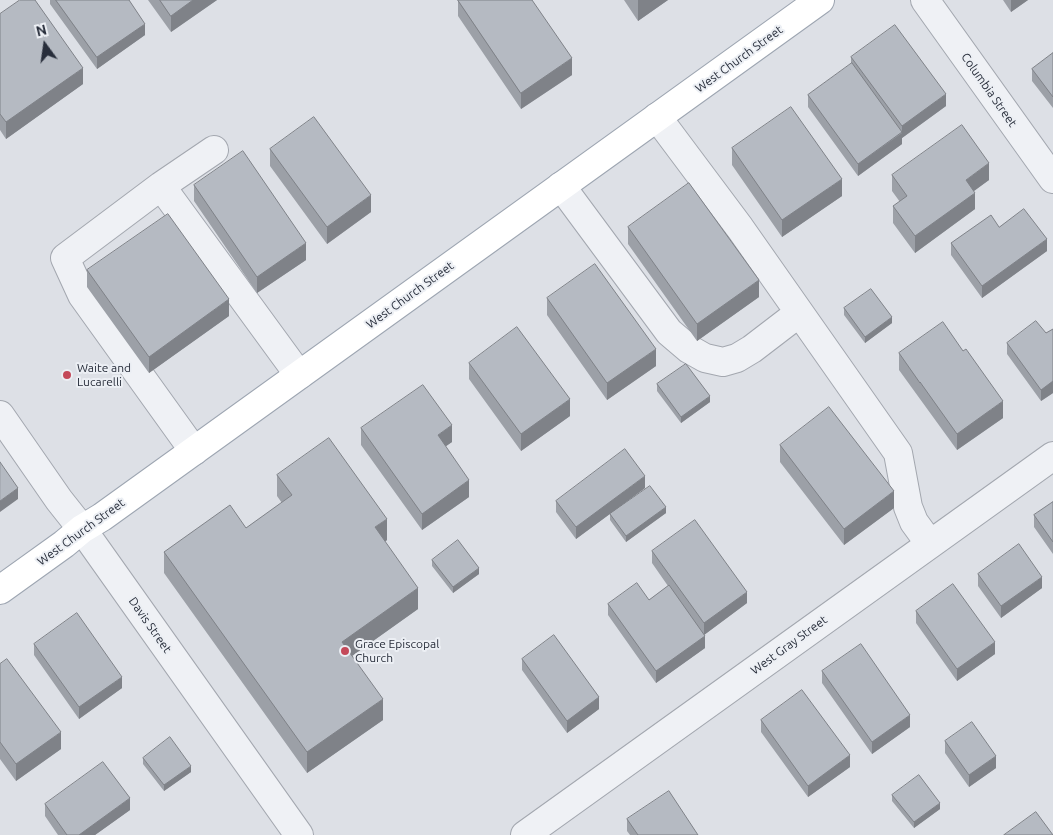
<!DOCTYPE html>
<html>
<head>
<meta charset="utf-8">
<style>
  body { margin:0 }
  #map { position:relative; width:1053px; height:835px; overflow:hidden; background:#dde0e6; font-family:Ubuntu,sans-serif }
  canvas { display:block }
  .north { position:absolute; left:20px; top:20px; width:50px; height:50px; -webkit-text-stroke:4px #eceff4; paint-order:stroke; rotate:346deg; font-size:14px; font-weight:700; line-height:20px; text-align:center; color:#282e3b }
  .north::after { content:''; display:block; margin:auto; width:18px; height:22px; background:#282e3b; clip-path:polygon(50% 0,100% 100%,50% 72%,0 100%) }
</style>
</head>
<body>
<div id="map">
<canvas width="1053" height="835"></canvas>
<div class="north">N</div>
</div>
<script>
const ctx = document.querySelector('canvas').getContext('2d');
ctx.lineJoin = 'round';
function strokePath(path, color, width, dash) {
  ctx.strokeStyle = color;
  ctx.lineWidth = width;
  ctx.lineCap = dash ? 'butt' : 'round';
  ctx.setLineDash(dash || []);
  ctx.stroke(path);
}
function fillPath(path, color) {
  ctx.fillStyle = color;
  ctx.fill(path, 'evenodd');
}
function label(font, color, halo, rows, align = 'center') {
  ctx.font = font + ' Ubuntu,sans-serif';
  ctx.lineWidth = 4;
  ctx.setLineDash([]);
  ctx.textBaseline = 'middle';
  ctx.strokeStyle = halo;
  ctx.fillStyle = color;
  for (const [text, x, y, turn = 0] of rows) {
    ctx.save();
    ctx.translate(x, y);
    ctx.rotate((+turn || 0) * Math.PI / 180);
    ctx.textAlign = isNaN(turn) ? turn : align;
    if (halo) ctx.strokeText(text, 0, 0);
    ctx.fillText(text, 0, 0);
    ctx.restore();
  }
}
const minor = new Path2D(`
  M925,0l128,179
  M657,117l83,111 158,225 10,54 6,15 16,22
  M161,186l53,-36
  M561,186l108,146 20,17 16,9 18,4 14,-4 15,-9 47,-36
  M0,415l59,85 23,29 217,306
  M194,451l-112,-156 -17,-37 96,-72 138,189
  M525,835l528,-379`);
const major = new Path2D(`
  M0,590l64,-46 18,-15 20,-12 718,-517`);
strokePath(minor, '#a3a7af', 30);
strokePath(major, '#9da5b1', 30);
strokePath(minor, '#eff1f5', 28);
strokePath(major, '#fff', 28);
fillPath(new Path2D(`
  M50,0h79l16,35 -48,34 -47,-65z
  M148,0h69l-46,32z
  M458,0l114,75 -51,34 -63,-93z
  M624,0h44l-30,21z
  M1003,0h25l-17,12z
  M0,14l83,70 -77,55 -6,-9z
  M1053,53v55l-21,-27v-12z
  M851,57l95,49 -44,32v6l-44,32 -50,-69v-12l43,-31z
  M732,148l110,48 -60,41 -50,-72z
  M270,149l101,63 -44,32 -57,-78z
  M892,175l97,5 -16,11 2,18 -60,44 -22,-30v-17l7,-4 -8,-11z
  M194,185l112,75 -49,33 -63,-92z
  M628,227l131,70 -62,44 -69,-97z
  M999,227l48,24 -65,47 -31,-43v-12z
  M87,270l142,46 -80,57 -62,-86z
  M547,298l109,68 -49,34 -60,-85z
  M844,308l48,15 -27,20 -21,-28z
  M1053,329v64l-12,8 -34,-47v-11l39,-10z
  M899,353l104,65 -46,32 -37,-51 -21,-29z
  M469,363l101,53 -49,35 -52,-72z
  M657,384l53,18 -29,21 -24,-32z
  M361,428l91,14 -7,4 24,51 -47,33 -61,-85z
  M780,445l114,63 -50,37 -64,-83z
  M277,475l110,65 -2,2 33,67 -66,47 31,64 -76,53 -143,-200v-21l82,-24 36,-25 -5,-7z
  M645,488l-69,51 -20,-27v-11z
  M1053,502v52l-19,-27v-12z
  M666,513l-40,29 -16,-22v-6z
  M652,551l95,52 -43,32 1,13 -49,35 -48,-68v-11l41,-4 19,-14 -16,-23z
  M432,560l47,14 -26,19 -21,-27z
  M978,574l64,14 -41,30 -23,-32z
  M916,611l79,43 -38,27 -41,-58z
  M34,644l88,44 -43,31 -45,-64z
  M522,659l77,50 -32,24 -45,-63z
  M0,664l61,85 -45,32 -16,-22z
  M822,671l88,56 -38,27 -50,-71z
  M761,720l89,47 -42,30 -47,-65z
  M945,741l51,27 -27,19 -24,-34z
  M143,758l48,14 -27,19 -21,-27z
  M892,795l48,14 -26,19 -22,-27z
  M45,804l85,6 -35,25h-37l-13,-19z
  M627,819l71,16h-68l-3,-4z`), '#9ca0a7');
fillPath(new Path2D(`
  M193,0h24l-46,32v-16z
  M638,0h30l-30,21z
  M1011,0h17l-17,12z
  M145,24v11l-48,34v-12z
  M572,58v17l-51,34v-16z
  M83,68v16l-77,55v-17z
  M946,94v12l-44,32v6l-44,32v-12l44,-31v-7z
  M989,163v17l-23,17v-17z
  M842,179v17l-60,41v-17z
  M975,193v16l-60,44v-17z
  M371,195v17l-44,32v-17z
  M1047,239v12l-65,47v-12z
  M306,243v17l-49,33v-16z
  M759,280v17l-62,44v-17z
  M229,299v17l-80,57v-16z
  M892,317v6l-27,20v-6z
  M656,349v17l-49,34v-17z
  M1053,381v12l-12,8v-11z
  M710,396v6l-29,21v-6z
  M570,399v17l-49,35v-17z
  M1003,401v17l-46,32v-16z
  M452,425v17l-14,10v-17z
  M645,476v12l-69,51v-12z
  M469,480v17l-47,33v-16z
  M18,488v11l-18,13v-11z
  M894,491v17l-50,37v-16z
  M666,507v6l-40,29v-6z
  M387,519v21l-12,8v-21z
  M479,568v6l-26,19v-6z
  M1042,577v11l-41,30v-12z
  M418,588v21l-76,54v-21z
  M747,592v11l-43,32v-12z
  M705,636v12l-49,35v-12z
  M995,642v12l-38,27v-12z
  M122,677v11l-43,31v-12z
  M599,697v12l-32,24v-12z
  M383,699v21l-76,53v-21z
  M910,715v12l-38,27v-12z
  M61,732v17l-45,32v-17z
  M850,755v12l-42,30v-11z
  M996,756v12l-27,19v-12z
  M191,766v6l-27,19v-6z
  M130,798v12l-35,25h-16z
  M940,803v6l-26,19v-6z`), '#7f8288');
const building = new Path2D(`
  M20,0h15l48,68 -77,54 -6,-8v-100z
  M56,0h73l16,24 -48,33z
  M160,0h33l-22,16z
  M458,0h74l40,58 -51,35z
  M895,25l51,69 -44,32 -51,-69z
  M1053,53v44l-21,-28z
  M852,63l50,69 -44,32 -50,-69z
  M791,107l51,72 -60,41 -50,-72z
  M314,117l57,78 -44,32 -57,-78z
  M962,125l27,38 -23,17 9,13 -60,43 -22,-30 14,-10 -15,-21z
  M243,151l63,92 -49,34 -63,-92z
  M689,183l70,97 -62,44 -69,-97z
  M1024,209l23,30 -65,47 -31,-43 40,-28 8,12z
  M168,214l61,85 -80,58 -62,-87z
  M595,264l61,85 -49,34 -60,-85z
  M871,289l21,28 -27,20 -21,-29z
  M1036,321l10,12 7,-4v52l-12,9 -34,-47z
  M943,322l20,29 3,-2 37,52 -46,33 -37,-52v1l-21,-30z
  M517,327l53,72 -49,35 -52,-71z
  M686,364l24,32 -29,21 -24,-33z
  M423,385l29,40 -14,10 31,45 -47,34 -61,-86z
  M829,407l65,84 -50,38 -64,-84z
  M329,438l58,81 -12,8 43,61 -76,54 41,57 -76,53 -143,-200 66,-47 16,23 46,-33 -15,-20z
  M625,449l20,27 -69,51 -20,-26z
  M0,462l18,26 -18,13z
  M650,486l16,21 -40,29 -16,-22z
  M1053,502v40l-19,-27z
  M695,520l52,72 -43,31 -52,-72z
  M458,540l21,28 -26,19 -21,-27z
  M1019,544l23,33 -41,29 -23,-32z
  M637,583l12,17 20,-15 36,51 -49,35 -48,-67z
  M953,584l42,58 -38,27 -41,-58z
  M77,613l45,64 -43,30 -45,-63z
  M554,635l45,62 -32,24 -45,-62z
  M861,644l49,71 -38,27 -50,-71z
  M7,659l54,73 -45,32 -16,-22v-78z
  M802,690l48,65 -42,31 -47,-66z
  M972,722l24,34 -27,19 -24,-34z
  M170,737l21,29 -27,19 -21,-27z
  M103,762l27,36 -51,37h-12l-22,-31z
  M919,775l21,28 -26,19 -22,-27z
  M669,791l29,44h-60l-11,-16z
  M1036,812l17,23h-49z`);
fillPath(building, '#b5bac2');
strokePath(building, '#7f8288', 1);
for (const [x, y, r, color] of [
  [67,375,5,"#c44959"],
  [345,651,5,"#c44959"]
]) {
  const dot = new Path2D();
  dot.arc(x, y, r, 0, 2 * Math.PI);
  ctx.fillStyle = color;
  ctx.fill(dot);
  strokePath(dot, '#eceff4', 2);
}
label('12px', '#282e3b', '#eceff4', [
  ["West Church Street",739,59,-36],
  ["Columbia Street",989,90,55],
  ["West Church Street",410,295,-36],
  ["West Church Street",81,532,-36],
  ["Davis Street",150,625,55],
  ["West Gray Street",789,645,-36]
]);
label('12px', '#282e3b', '#eceff4', [
  ["Waite and",77,368],
  ["Lucarelli",77,382],
  ["Grace Episcopal",355,644],
  ["Church",355,658]
], 'left');
</script>
</body>
</html>
